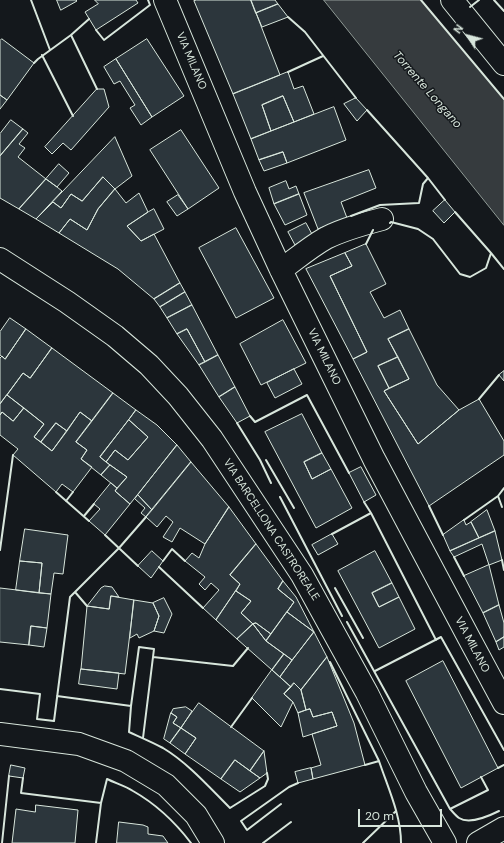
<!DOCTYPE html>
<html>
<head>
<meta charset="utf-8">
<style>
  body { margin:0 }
  #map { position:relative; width:504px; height:843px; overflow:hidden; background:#14181c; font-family:"DM Sans",sans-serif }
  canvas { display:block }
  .north { position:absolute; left:448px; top:16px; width:40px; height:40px; -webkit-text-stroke:3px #14181c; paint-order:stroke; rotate:306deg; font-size:11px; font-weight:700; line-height:16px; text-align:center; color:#d8e6dc }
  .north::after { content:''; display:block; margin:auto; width:14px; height:18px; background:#d8e6dc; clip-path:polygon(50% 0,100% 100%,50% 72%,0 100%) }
  .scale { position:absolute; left:358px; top:809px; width:84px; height:18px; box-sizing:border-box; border:2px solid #d8e6dc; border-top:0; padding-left:5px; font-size:12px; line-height:14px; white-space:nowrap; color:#d8e6dc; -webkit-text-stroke:3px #14181c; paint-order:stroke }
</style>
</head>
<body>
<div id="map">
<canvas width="504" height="843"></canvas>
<div class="north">N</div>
<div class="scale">20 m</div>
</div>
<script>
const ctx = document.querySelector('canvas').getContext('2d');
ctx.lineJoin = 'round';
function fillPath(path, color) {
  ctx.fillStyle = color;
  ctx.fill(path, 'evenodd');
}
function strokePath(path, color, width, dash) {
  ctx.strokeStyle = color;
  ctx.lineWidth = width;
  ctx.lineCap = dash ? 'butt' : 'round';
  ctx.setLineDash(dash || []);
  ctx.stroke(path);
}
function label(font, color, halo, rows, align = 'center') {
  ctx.font = font + ' "DM Sans",sans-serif';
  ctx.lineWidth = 3;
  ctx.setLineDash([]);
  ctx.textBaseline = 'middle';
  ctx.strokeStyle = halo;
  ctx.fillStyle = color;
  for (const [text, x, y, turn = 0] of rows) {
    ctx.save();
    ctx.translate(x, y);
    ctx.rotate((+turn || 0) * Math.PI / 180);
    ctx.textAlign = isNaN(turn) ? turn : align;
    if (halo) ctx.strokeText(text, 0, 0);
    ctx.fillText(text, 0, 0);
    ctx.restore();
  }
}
const water = new Path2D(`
  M324,0h97l83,99v126z`);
fillPath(water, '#363b3e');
strokePath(water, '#939e99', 1);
const building = new Path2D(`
  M57,0h19l1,1 -16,9z
  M95,0h41l2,3 -42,27 -11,-18 13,-8z
  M197,0h54l29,75 -47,19 -39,-93z
  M251,0h24l3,4 -22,9z
  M278,4l10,13 -26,10 -6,-14z
  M2,39l32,24 -27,37 -7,-5v-54z
  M147,39l37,57 -32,21 -36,-58z
  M116,59l36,58 -11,8 -11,-17 5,-3 -15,-24 -6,3 -10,-17z
  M288,72l6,17 9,-3 11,28 -20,8 -11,-26 -21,9 9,26 -20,8 -18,-45z
  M97,89h7l5,18 -38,43 -8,-7 -11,11 -7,-7z
  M0,95l7,5 -7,9z
  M283,96l11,26 -23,9 -9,-26z
  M356,98l11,12 -10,11 -13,-17z
  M334,107l12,33 -59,23 -4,-11 -24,8 -8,-21z
  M11,120l12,9 -23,27v-22z
  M23,129l5,4 -9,11 6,4 -7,9 28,22 -27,30 -19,-11v-42z
  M181,130l38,58 -31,21 -38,-59z
  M115,137l17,39 -17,13 -12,-12 -21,24 -11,-7 -10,14 -8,-6z
  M283,152l4,11 -23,8 -5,-11z
  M59,164l10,9 -12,14 -11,-8z
  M369,170l7,18 -35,14 6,16 -29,11 -14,-36z
  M103,177l12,12 -17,20 -11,21 -17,-11 -11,14 -23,-14 17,-17 8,6 10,-14 11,7z
  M46,179l11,8 5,4 -26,28 -17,-10z
  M286,181l3,8 7,-3 3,8 -25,10 -5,-16z
  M115,189l11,14 13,-10 9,19 -21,14 14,15 13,-7 26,49 -26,16 -36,-30 -59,-36 11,-14 17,11 11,-21z
  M299,194l8,21 -22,10 -11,-21z
  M178,195l10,14 -11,7 -10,-14z
  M445,200l10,12 -11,11 -11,-12z
  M154,209l10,20 -23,12 -14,-15 21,-14z
  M306,223l7,13 -18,9 -7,-13z
  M236,228l38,70 -38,20 -37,-70z
  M366,244l20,40 -16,8 14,26 16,-8 9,19 -21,10 10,18 -20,9 11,22 -5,3 34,53 41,-34 20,-11 25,42v14l-75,51 -76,-147 14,-7 -37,-76 22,-10 -7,-13z
  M345,253l7,13 -22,10 37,76 -14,7 -47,-90z
  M180,283l5,9 -25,15 -6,-8z
  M185,292l7,13 -25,13 -7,-11z
  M192,305l26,50 -13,7 -18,-33 -10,5 -10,-16z
  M10,318l16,11 -21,30 -5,-4v-23z
  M283,320l23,43 -45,22 -21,-41z
  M26,329l26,19 -22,30 -7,-5 -23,31v-46l2,-2 3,3z
  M187,329l18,33 -6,3 -22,-31z
  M409,329l28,56 22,25 -41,34 -34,-53 25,-12 -21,-40z
  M52,348l61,45 -21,28 -12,-9 -13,19 -11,-8 -15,19 -7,-5 10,-13 -37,-29 16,-22 7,5z
  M218,355l17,32 -16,10 -20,-32z
  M398,357l11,22 -20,9 -11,-22z
  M294,369l8,15 -27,14 -8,-15z
  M504,371v10l-5,-6z
  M235,387l15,29 -13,7 -18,-26z
  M113,393l23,17 -36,47 10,8 -9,10 -20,-16 6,-9 -11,-8z
  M7,395l17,13 -11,13 -11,-9 -2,3v-11z
  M24,408l20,16 -10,13 18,14 28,-39 12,9 -16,21 11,8 -6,9 11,8 -19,25 -11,-8 -6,8 -43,-37 5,-6 -18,-14v-20l2,-3 11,9z
  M136,410l21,15 20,20 -47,59 -15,-13 12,-14 -21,-15 9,-12 13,10 20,-23 -19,-17z
  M302,414l20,39 -18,9 8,17 19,-10 21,39 -36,20 -51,-96z
  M129,420l19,17 -20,23 -13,-10 -9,12 -6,-5z
  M56,423l11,8 -15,20 -11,-9z
  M177,445l14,17 -39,48 -14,-15z
  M322,453l9,16 -19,10 -8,-17z
  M191,462l38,45 -24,37 -25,-16 -8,14 -9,-5 10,-15 -7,-6 -9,11 -11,-10z
  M110,465l17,12 -10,11 -16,-13z
  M361,467l15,28 -12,7 -15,-29z
  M111,483l6,5 -2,3 15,13 -25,31 -16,-14 11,-12 -6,-5z
  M138,495l14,15 -6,7 -5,-4 4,-5 -10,-9z
  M229,507l27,37 -26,31 10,9 -24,36 -13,-12 16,-18 -8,-7 -6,7 -6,-6 6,-7 -20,-16 7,-8 7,5 6,-14z
  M487,510l8,21 -16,7 -8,-16z
  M464,520l2,5 5,-3 8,16 -29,13 -7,-16z
  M25,529l43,6 -5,39 -9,-1 -3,21 -12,-1 3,-30 -22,-2z
  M495,531l7,29 -13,5 -7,-21 -28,13 -4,-6z
  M332,534l6,10 -20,11 -6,-10z
  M256,544l27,37 -5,8 16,13 -23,32 -15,-11 -3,1 -12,-11 10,-12 -15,-10 4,-7 -10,-9z
  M152,551l11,10 -12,17 -13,-12z
  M375,551l17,32 -20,10 7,14 20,-10 16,32 -36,19 -41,-77z
  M20,561l22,2 -3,30 -23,-3z
  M489,565l10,40 -16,8 -19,-37z
  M283,581l13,16 18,35 -27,-20 7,-10 -16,-13z
  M392,583l7,14 -20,10 -7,-14z
  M105,586l7,1 7,10 -8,-1 -2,13 -22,-3 14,-18z
  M0,588l51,6 -4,34 -16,-2 -2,19 -29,-3z
  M236,591l15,10 -10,12 12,11 -16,15 -21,-19z
  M111,596l23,4 -9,74 -44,-5 6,-63 22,3z
  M164,598l8,16 -8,19 -10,-2 5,-15 -6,-13z
  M134,600l19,3 6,13 -5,15 -15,7 -2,-4 -7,4z
  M499,605l5,18v14l-8,5 -13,-29z
  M287,612l27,20 -22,28 -26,-19z
  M256,623l15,11 -5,7 -13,-17z
  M253,624l13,17 18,13 -12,16 -35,-31z
  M31,626l16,2 -3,19 -15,-2z
  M314,632l13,25 -26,33 -7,-7 -3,4 -11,-10z
  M504,637v10l-5,3 -3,-8z
  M284,654l8,6 -12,17 -8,-7z
  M327,657l27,66 11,42 -52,14 -2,-11 10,-3 -9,-31 25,-8 -5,-14 -19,5 -3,-8 -4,1 -5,-20z
  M443,661l55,107 -37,20 -55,-107z
  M81,669l38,4 -2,16 -38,-5z
  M272,670l19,17 -7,7 9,8 -12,25 -29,-29z
  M294,683l7,7 5,20 -8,3 -5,-11 -9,-8z
  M199,703l65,48 -14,20 -15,-11 -14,19 -36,-25 11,-16 -15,-10z
  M186,707l6,4 -11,17 -8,-5 4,-6 -6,-4 2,-4z
  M310,709l3,8 19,-5 5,14 -34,11 -5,-24z
  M171,713l6,4 -4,6 8,5 -11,15 -6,-4z
  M181,728l15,10 -11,16 -15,-11z
  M264,751l3,22 -7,5 -10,-7z
  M235,760l25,18 -20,14 -19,-13z
  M11,765l14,3 -2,10 -14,-2z
  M311,768l2,11 -15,4 -3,-11z
  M36,805l42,5 -3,33h-63l4,-34 19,3z
  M119,822l24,3 5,2v7l15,2 5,7h-51z`);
fillPath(building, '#2c363c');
strokePath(building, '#d8e6dc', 1);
const minor = new Path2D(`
  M165,0l80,192 36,78 93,189 95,179 35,65
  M281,270c15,-11 29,-23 45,-32 18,-9 37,-14 56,-19
  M0,734l79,10 47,17 40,24 30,30 17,28
  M478,843l26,-15`);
const tertiary = new Path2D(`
  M452,0l52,64
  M0,259l67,43 48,34 34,29 29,31 34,43 90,136 65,118 49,99 29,51`);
strokePath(minor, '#d8e6dc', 24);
strokePath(tertiary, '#d8e6dc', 24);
strokePath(minor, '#14181c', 22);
strokePath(tertiary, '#14181c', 22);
strokePath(new Path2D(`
  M31,0l19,50
  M421,0l83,99
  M494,0l10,11
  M470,7l9,-7
  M288,17l17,15 51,66
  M96,30l8,10 46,-35 -2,-5
  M71,35l18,-16
  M42,55l31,61
  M34,63l4,-4 33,-24 26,54
  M288,72l35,-16
  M367,110l61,68 17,22
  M351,216l29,-11 39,-2 4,-19 5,-6
  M390,223l1,-1 27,7 15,10 27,35 10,3 16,-9 5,-15 -36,-41
  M366,244l7,-14
  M491,253l13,16
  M479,399l20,-24
  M250,416l5,6 52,-27 42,78
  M237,423l23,37 11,23
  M266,460l28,48
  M56,492l33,29
  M280,497l62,119
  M66,501l7,-9
  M364,502l7,11 65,127
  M429,506l14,29
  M502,507l-4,-11 6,-8
  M84,516l10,-12
  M464,520l34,-24
  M332,534l39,-21
  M105,535l33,31
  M0,550l13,-95
  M454,557l10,19
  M502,560l2,10
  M163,561l9,-12 13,12
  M159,567l44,41
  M335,588l28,50
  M75,592l12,14
  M347,622l103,187c3,3 6,7 9,9 11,7 30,-2 40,-7
  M330,662l49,99
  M375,671l66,-34 63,113
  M0,689l40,5 -3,25 17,2 16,-124 49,-49 27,-31
  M57,696l74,10 -2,26c11,5 23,10 34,16 25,15 46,39 67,60l35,-22 3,-7 -1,-6
  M131,706l8,-59 15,2 -1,8
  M231,727l21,-29
  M143,738l10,-81 80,9 15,-18
  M365,765l14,-4c9,27 22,54 22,82
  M498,768l6,-3
  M23,778l-2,15 80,10
  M281,804l-34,26 -6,-9 48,-34 9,-4
  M450,809l38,-19 -7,-13
  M2,843l7,-67
  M96,843l5,-40 6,-24c8,4 18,7 26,12 23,13 42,31 58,52
  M263,843l28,-21
  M363,843l33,-32`), '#d8e6dc', 2);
label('11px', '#d8e6dc', '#14181c', [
  ["VIA MILANO",191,61,67],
  ["VIA MILANO",324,357,64],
  ["VIA BARCELLONA CASTROREALE",271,530,57],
  ["VIA MILANO",472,645,62]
]);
label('italic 12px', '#d8e6dc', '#14181c', [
  ["Torrente Longano",427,90,49]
]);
</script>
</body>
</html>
